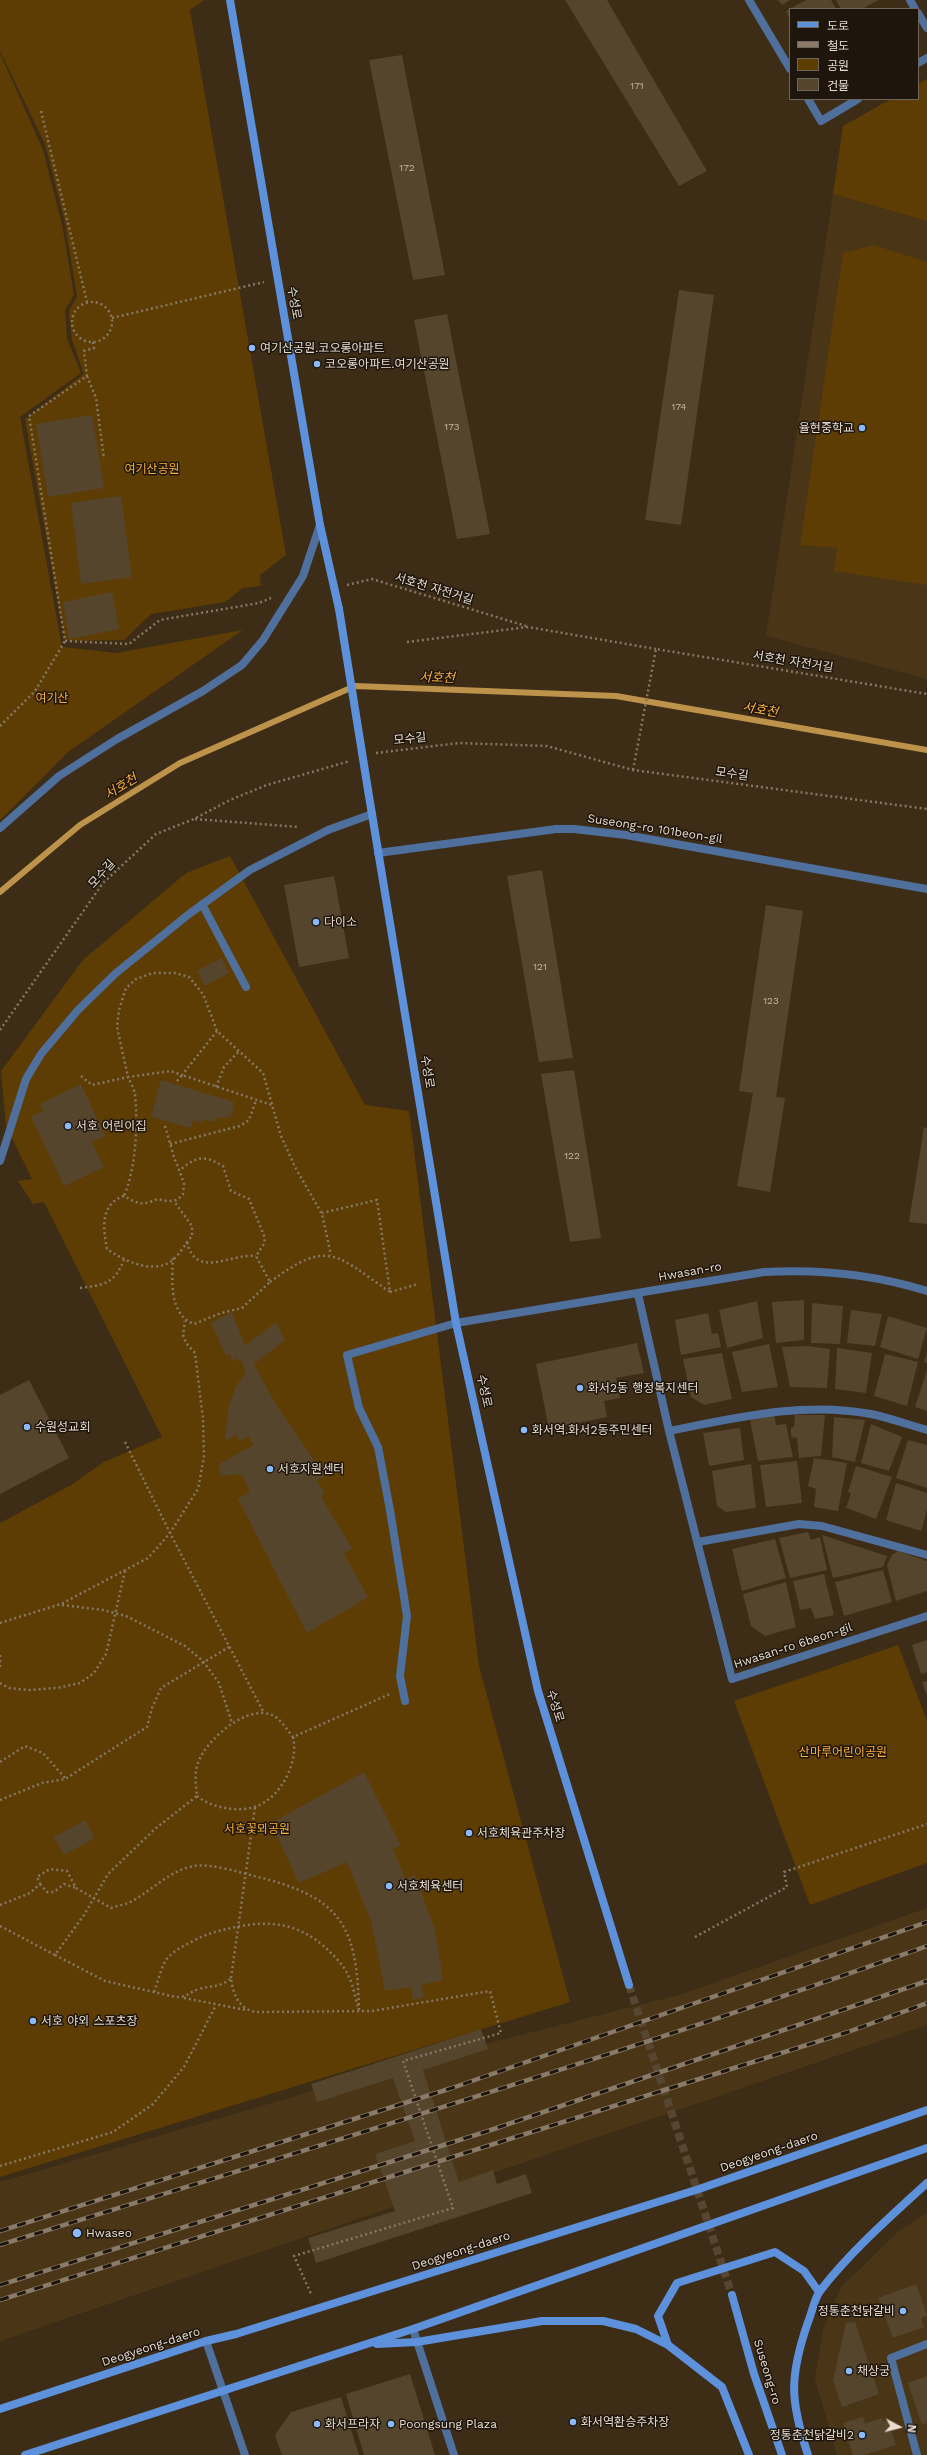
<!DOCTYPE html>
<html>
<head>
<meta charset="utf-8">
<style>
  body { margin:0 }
  #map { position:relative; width:927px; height:2455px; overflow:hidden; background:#3d2c16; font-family:"Work Sans","Noto Sans KR",sans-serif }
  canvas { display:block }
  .legend { position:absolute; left:789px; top:8px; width:130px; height:92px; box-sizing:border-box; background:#1e160d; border:1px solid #6e655b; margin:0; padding:5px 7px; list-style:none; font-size:12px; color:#e7dccf }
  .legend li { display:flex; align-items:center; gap:8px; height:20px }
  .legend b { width:20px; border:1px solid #6e655b }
  .north { position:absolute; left:879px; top:2407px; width:40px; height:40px; -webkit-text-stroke:3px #1e160d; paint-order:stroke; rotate:97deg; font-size:11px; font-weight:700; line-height:16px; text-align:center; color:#e7dccf }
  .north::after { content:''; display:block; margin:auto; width:14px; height:18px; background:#e7dccf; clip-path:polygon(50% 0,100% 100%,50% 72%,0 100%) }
</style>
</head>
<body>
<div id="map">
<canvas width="927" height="2455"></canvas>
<ul class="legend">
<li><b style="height:5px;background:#5e91db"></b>도로</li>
<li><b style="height:5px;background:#8a7b69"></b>철도</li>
<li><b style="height:11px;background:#5d3d04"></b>공원</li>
<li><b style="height:11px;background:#56452d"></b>건물</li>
</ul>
<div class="north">N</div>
</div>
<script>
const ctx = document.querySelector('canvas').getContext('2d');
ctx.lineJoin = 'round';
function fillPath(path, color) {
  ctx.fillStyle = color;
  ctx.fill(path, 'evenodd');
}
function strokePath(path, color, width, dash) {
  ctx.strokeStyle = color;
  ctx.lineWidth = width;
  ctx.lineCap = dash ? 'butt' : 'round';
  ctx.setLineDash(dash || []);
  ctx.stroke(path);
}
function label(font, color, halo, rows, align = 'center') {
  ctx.font = font + ' "Work Sans","Noto Sans KR",sans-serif';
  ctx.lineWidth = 3;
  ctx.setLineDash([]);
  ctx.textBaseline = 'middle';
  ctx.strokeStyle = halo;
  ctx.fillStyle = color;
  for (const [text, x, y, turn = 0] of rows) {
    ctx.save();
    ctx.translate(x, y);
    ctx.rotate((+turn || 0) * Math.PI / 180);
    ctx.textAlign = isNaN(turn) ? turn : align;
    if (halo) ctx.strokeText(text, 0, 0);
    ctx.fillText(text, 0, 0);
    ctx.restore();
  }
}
fillPath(new Path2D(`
  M833,194l94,27v458l-161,-43z
  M927,1908v117l-927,316v-159l409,-119 270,-68z
  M927,2213v242h-90l-22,-76 8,-49 18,-43 59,-57z`), '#4a3517');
fillPath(new Path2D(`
  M0,0h204l-14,10 96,545 -26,20 1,11 -18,2 -18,14 -74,12 -27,26 -59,1 -40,-222 59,-45 -12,-34 -3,-29 8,-15 -13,-78 -19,-74 -45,-93z
  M0,53l43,97 19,74 12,71 -9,15 2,29 14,34 -61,44 42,230 54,6 127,-23 -175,122 -68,68z
  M927,79v142l-94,-27 10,-68 48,-27h27v-15z
  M874,245l53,17v323l-93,-14 3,-23 -37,-3 43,-292z
  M230,856l135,249 44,6 70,555 91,336 -570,175v-654l71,-38 33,-23 58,-25 -118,-235 -11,2 -15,-23 14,-2 -26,-53 -5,-55 82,-111 103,-87z
  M898,1645l29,76v142l-117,42 -76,-204z`), '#5d3d04');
strokePath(new Path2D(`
  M0,892l80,-67 100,-62 175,-77 261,10 311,54`), '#bd924b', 6);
fillPath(new Path2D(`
  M565,0h42l100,171 -28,15z
  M778,0h12l-8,5z
  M806,0h25l5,9h-46v10l-4,-8z
  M836,0h43l-17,9h-21z
  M402,55l43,220 -32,5 -44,-220z
  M679,290l35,5 -33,230 -36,-5z
  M447,314l43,220 -33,5 -43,-219z
  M92,415l12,73 -56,9 -12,-73z
  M121,496l11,81 -51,7 -10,-81z
  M112,592l7,37 -50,10 -6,-37z
  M542,870l31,188 -34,4 -32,-186z
  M334,876l15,82 -50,9 -15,-82z
  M766,905l37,6 -27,186 9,1 -15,94 -33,-6 16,-93 -14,-2z
  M221,958l8,15 -24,13 -8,-15z
  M574,1070l27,168 -31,4 -29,-168z
  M161,1080l73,22 -3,15 -4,-1 -1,3 -10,-2 -1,5 -12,-3 -1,4 -9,-3 -2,8 -40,-11z
  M81,1084l24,52 -13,6 12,25 -40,19 -33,-69 12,-6 -3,-7z
  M924,1127l3,1v96l-18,-2z
  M804,1300v40l-28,3 -4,-41z
  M757,1301l6,37 -36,10 -8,-38z
  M812,1303l31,3 -3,38 -29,-1z
  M851,1310l31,4 -7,32 -28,-3z
  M232,1312l13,34 31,-24 9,18 -31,24 20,37 50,74 -7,6 8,12 -4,4 31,51 -8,6 24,43 -61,36 -69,-134 12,-7 -8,-18 -22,2 -1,-12 35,-19 -6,-9 -8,5 -4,-6 -10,6 -1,-7 4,-28 7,-20 10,-14 -5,-12 -3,1 -1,-3 -5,3 -2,-7 -4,2 -15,-33z
  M708,1313l4,21 6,-1 3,14 -40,8 -6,-35z
  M888,1316l39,12 -9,31 -38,-12z
  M637,1343l7,30 -28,5 4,20 -16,3 3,16 -58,12 -13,-65z
  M769,1344l9,43 -36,5 -10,-40z
  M807,1346l23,3 -3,39 -37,-1 -8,-40z
  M837,1348l35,5 -6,40 -31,-4z
  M722,1353l10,46 -28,6 -13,-8 -8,-38z
  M927,1353v10l-3,-1z
  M885,1354l33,8 -11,44 -33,-10z
  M927,1370v41l-12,-4z
  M29,1380l40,78 -69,36v-99z
  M774,1415l2,10 10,-1 7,33 -35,4 -8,-41z
  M795,1415h30l-4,41 -22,2 -2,-20 -6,-1v-9l3,-1z
  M834,1417l31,3 -10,42 -23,-5z
  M871,1424l31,13 -13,34 -28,-8z
  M740,1428l4,32 -35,6 -6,-33z
  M908,1440l19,5v43l-31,-10z
  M814,1458l33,5 -9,48 -24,-4 2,-18 -8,-3z
  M797,1461l5,42 -36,4 -6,-42z
  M751,1464l5,44 -30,4 -9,-6 -5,-35z
  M856,1466l36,11 -16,42 -30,-11 5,-15 -3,-1z
  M896,1483l31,10v17l-6,21 -35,-11z
  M808,1532l3,8 9,-3 7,33 -37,8 -11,-40z
  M822,1535l65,21 -4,11 -50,11z
  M775,1539l11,39 -44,13 -10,-42z
  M898,1551l29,10v30l-31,10 -9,-36 5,-10z
  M883,1570l9,32 -48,14 -9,-34z
  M824,1574l10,41 -19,4 -4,-11 -11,2 -7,-29z
  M786,1582l10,45 -31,9 -14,-10 -8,-32z
  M927,1640v32l-6,2 -9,-29z
  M927,1681v15l-5,-14z
  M364,1772l37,74 -8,2 12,31 10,-4 20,55 8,50 -22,5 3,12 -11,3 -2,-13 -26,4 -14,-70 -24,-59 -48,21 -28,-60z
  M85,1820l10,18 -31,17 -10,-18z
  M481,2029l7,20 -65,21 36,112 34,-12 4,14 29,-10 6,19 -216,70 -8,-25 87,-27 -20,-57 40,-13 -22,-63 -76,24 -6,-18z
  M916,2284l11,31 -6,3 3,9 -31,11 -15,-40z
  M855,2322l24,72 -37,13 -9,-27 13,-57z
  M410,2374l25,81h-71l-18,-61z
  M927,2376v47l-5,2 -14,-42z
  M341,2397l18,58h-77l-7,-20 16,-23z
  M863,2417l2,7 17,-6 1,4 5,-2 8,25 -32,10h-11l-10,-32z`), '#56452d');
strokePath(new Path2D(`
  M629,1985l103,310`), '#564632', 8, [8, 4]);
strokePath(new Path2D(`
  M41,111l46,191
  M72 322a20 20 0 1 1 40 0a20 20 0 1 1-40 0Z
  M112,318l152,-36
  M93,342l1,6 -10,3 3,25 -58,40 36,225 64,3 31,-24 99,-17 12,-5
  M87,376l9,22 8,61
  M347,585l25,-6 154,47
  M407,642l121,-15 128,22
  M0,726l35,-35 30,-50
  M376,753l83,-10 88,3 86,24 294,39
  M633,770l23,-121 271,45
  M195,819l104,8
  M0,1030l103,-147 53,-49 38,-15 36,-19 37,-15 83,-24
  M217,1031l-35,44 -11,-4 -43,6 -11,-50 2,-17 7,-22 10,-9 17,-6h22l14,4 14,17 14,37 46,42 18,63 14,31 27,47 9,41
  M81,1076l11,9 36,-8c2,5 6,11 7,17 3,30 1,74 -11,102
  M177,1081l5,-6 90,30
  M216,1087l8,-20 16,-17
  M165,1126l9,31 10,26 -1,11c-7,10 -16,7 -26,5 -15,7 -19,5 -33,-3 -24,8 -21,32 -17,53 16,11 43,25 63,13 8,-5 16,-19 22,-26v-10l-18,-25
  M170,1144l70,-18 9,-6 7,-20
  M187,1242c9,38 44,11 69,14
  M173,1258c-1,23 -4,57 21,66l27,-11 21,-5 28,-26 -14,-26 8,-12 1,-6 -16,-39 -18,-8 -8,-25c-19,-11 -25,-10 -42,3
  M270,1282c59,-44 66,-27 120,10l-13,-92 -55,13
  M80,1288c24,-3 34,-4 44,-28
  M390,1292l28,-8
  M125,1442l45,91 94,180
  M62,1605l41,5 23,6 59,30 18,15 16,22 13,40
  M0,1623l61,-19 87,-46 22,-25 28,-44 6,-32 -1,-38 -8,-66 -9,-10 -3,-8 2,-14
  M0,1655v12
  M0,1683l9,5 20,2 28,-2 23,-5 14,-10 12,-19 19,-83
  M0,1762l25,-16 18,7 22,25
  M197,1796c14,12 43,17 60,10 24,-9 42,-44 36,-69
  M0,1800l42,-17 23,-4 82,-52 5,-19 9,-20 68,-41
  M40,1884l7,8h7l10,-8 12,4
  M0,1905l30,-12 10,-9 -3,-7 13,-8 17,2 9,17 35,20c6,-2 12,-3 17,-5 22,-10 41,-33 66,-37 15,-3 45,6 60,10 87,21 103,48 105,135
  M0,1926l55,29 29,-40 24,-41 48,-46 41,-32c-1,-11 -3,-22 1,-33 8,-24 54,-64 79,-45 6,5 11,13 16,19l97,-43
  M695,1937l92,-50 -3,-15 143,-48
  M55,1955l50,26 71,16c12,0 13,-5 23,-8 13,-4 21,-1 32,-11 2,16 7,30 24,34l117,-1 118,-20 11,42 -98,28 50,147 -159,48 18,40
  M231,1978l24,-171
  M154,1992c4,-10 6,-22 12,-32 6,-10 37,-25 49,-28 44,-12 79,-15 114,19 7,7 15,15 19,24 5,9 7,22 10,32
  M184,1998l62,12
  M0,2166l113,-34 40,-28 31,-37 32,-62`), '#867865', 2.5, [2, 3]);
strokePath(new Path2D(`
  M202,904l44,83
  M0,1161l26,-82 15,-25 37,-44 38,-37 73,-59 61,-44 78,-40 44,-16
  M638,1294l31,137 63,248 195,-63
  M669,1431c66,-13 135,-30 202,-17 19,4 38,11 56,16
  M698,1542l101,-18 23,2 105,29
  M405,1701l-5,-25 7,-60 -17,-106 -12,-63 -19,-39 -12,-53 109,-32
  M917,2455l-26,-97 36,-14`), '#4f6f9d', 8);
strokePath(new Path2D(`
  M749,0l41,69
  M910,0l5,9
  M918,13l9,15
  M918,63l9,-5
  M808,99l13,22 37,-22
  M0,828l59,-52 58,-37 86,-48 39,-26 21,-25 40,-64 17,-51
  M378,853l178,-24h18l52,6 301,54
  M413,2329l41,126
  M206,2341l39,114`), '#4f6f9d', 8);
strokePath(new Path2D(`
  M456,1323l308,-51c56,-3 109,2 163,19`), '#4f6f9d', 8);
strokePath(new Path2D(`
  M230,0l90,525 19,84
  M368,790l88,533 82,368 91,294
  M732,2295l22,79 28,81
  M377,2344l40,-2 125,-21h61l33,8 32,16 54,42 27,68
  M668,2345l-10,-29 19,-33 98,-31 29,19 15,21
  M0,2409l206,-68 30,-7 463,-145 228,-79
  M25,2455l388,-126 514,-181
  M808,2455c-18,-54 -19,-78 0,-133 4,-9 6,-23 12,-31 31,-40 70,-74 107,-108`), '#5e91db', 8);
const rail = new Path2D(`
  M0,2231l452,-143 475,-166
  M0,2245c310,-97 621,-190 927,-299
  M0,2285l485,-153 442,-151
  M0,2300l848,-268 79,-29`);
strokePath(rail, '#8a7b69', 4.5);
strokePath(rail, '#1e160d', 3, [9]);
strokePath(new Path2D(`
  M339,609l29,181`), '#5e91db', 8);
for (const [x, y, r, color] of [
  [252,348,4,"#8bbafc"],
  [317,364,4,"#8bbafc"],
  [862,428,4,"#8bbafc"],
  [316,922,4,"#8bbafc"],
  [68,1126,4,"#8bbafc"],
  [580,1388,4,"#8bbafc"],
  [27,1427,4,"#8bbafc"],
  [524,1430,4,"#8bbafc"],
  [270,1469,4,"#8bbafc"],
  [469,1833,4,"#8bbafc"],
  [389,1886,4,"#8bbafc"],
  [33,2021,4,"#8bbafc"],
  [77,2233,5,"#8bbafc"],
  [903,2311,4,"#8bbafc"],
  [849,2371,4,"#8bbafc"],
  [573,2422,4,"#8bbafc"],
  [317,2424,4,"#8bbafc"],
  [391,2424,4,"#8bbafc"],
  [862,2435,4,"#8bbafc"]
]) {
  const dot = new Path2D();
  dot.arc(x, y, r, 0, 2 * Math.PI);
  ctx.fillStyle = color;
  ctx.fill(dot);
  strokePath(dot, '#1e160d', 1.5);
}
label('10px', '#c3b6a6', null, [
  ["171",637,86],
  ["172",407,168],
  ["174",679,407],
  ["173",452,427],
  ["121",540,967],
  ["123",771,1001],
  ["122",572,1156]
]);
label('12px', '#e7dccf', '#1e160d', [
  ["수성로",294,303,80],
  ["서호천 자전거길",434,589,17],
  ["서호천 자전거길",793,662,9],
  ["모수길",410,739,-6],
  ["모수길",732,774,8],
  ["Suseong-ro 101beon-gil",655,829,9],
  ["모수길",102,874,-48],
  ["수성로",427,1072,81],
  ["Hwasan-ro",690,1272,-10],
  ["수성로",484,1391,78],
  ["Hwasan-ro 6beon-gil",793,1646,-18],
  ["수성로",555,1706,73],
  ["Deogyeong-daero",769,2152,-19],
  ["Deogyeong-daero",461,2251,-18],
  ["Deogyeong-daero",151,2347,-18],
  ["Suseong-ro",767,2372,73]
]);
label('12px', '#e7dccf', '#1e160d', [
  ["여기산공원.코오롱아파트",260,348],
  ["코오롱아파트.여기산공원",325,364],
  ["율현중학교",854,428,"right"],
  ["다이소",324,922],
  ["서호 어린이집",76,1126],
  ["화서2동 행정복지센터",588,1388],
  ["수원성교회",35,1427],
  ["화서역.화서2동주민센터",532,1430],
  ["서호지원센터",278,1469],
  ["서호체육관주차장",477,1833],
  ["서호체육센터",397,1886],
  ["서호 야외 스포츠장",41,2021],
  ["Hwaseo",86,2233],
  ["정통춘천닭갈비",895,2311,"right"],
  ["채상궁",857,2371],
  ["화서역환승주차장",581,2422],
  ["화서프라자",325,2424],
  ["Poongsung Plaza",399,2424],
  ["정통춘천닭갈비2",854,2435,"right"]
], 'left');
label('12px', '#f9af39', '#1e160d', [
  ["여기산공원",152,469],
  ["여기산",52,698],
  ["산마루어린이공원",843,1752],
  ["서호꽃뫼공원",257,1829]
]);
label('italic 13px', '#fdb23e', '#1e160d', [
  ["서호천",437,678,2],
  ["서호천",760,710,10],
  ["서호천",121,787,-32]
]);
</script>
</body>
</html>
